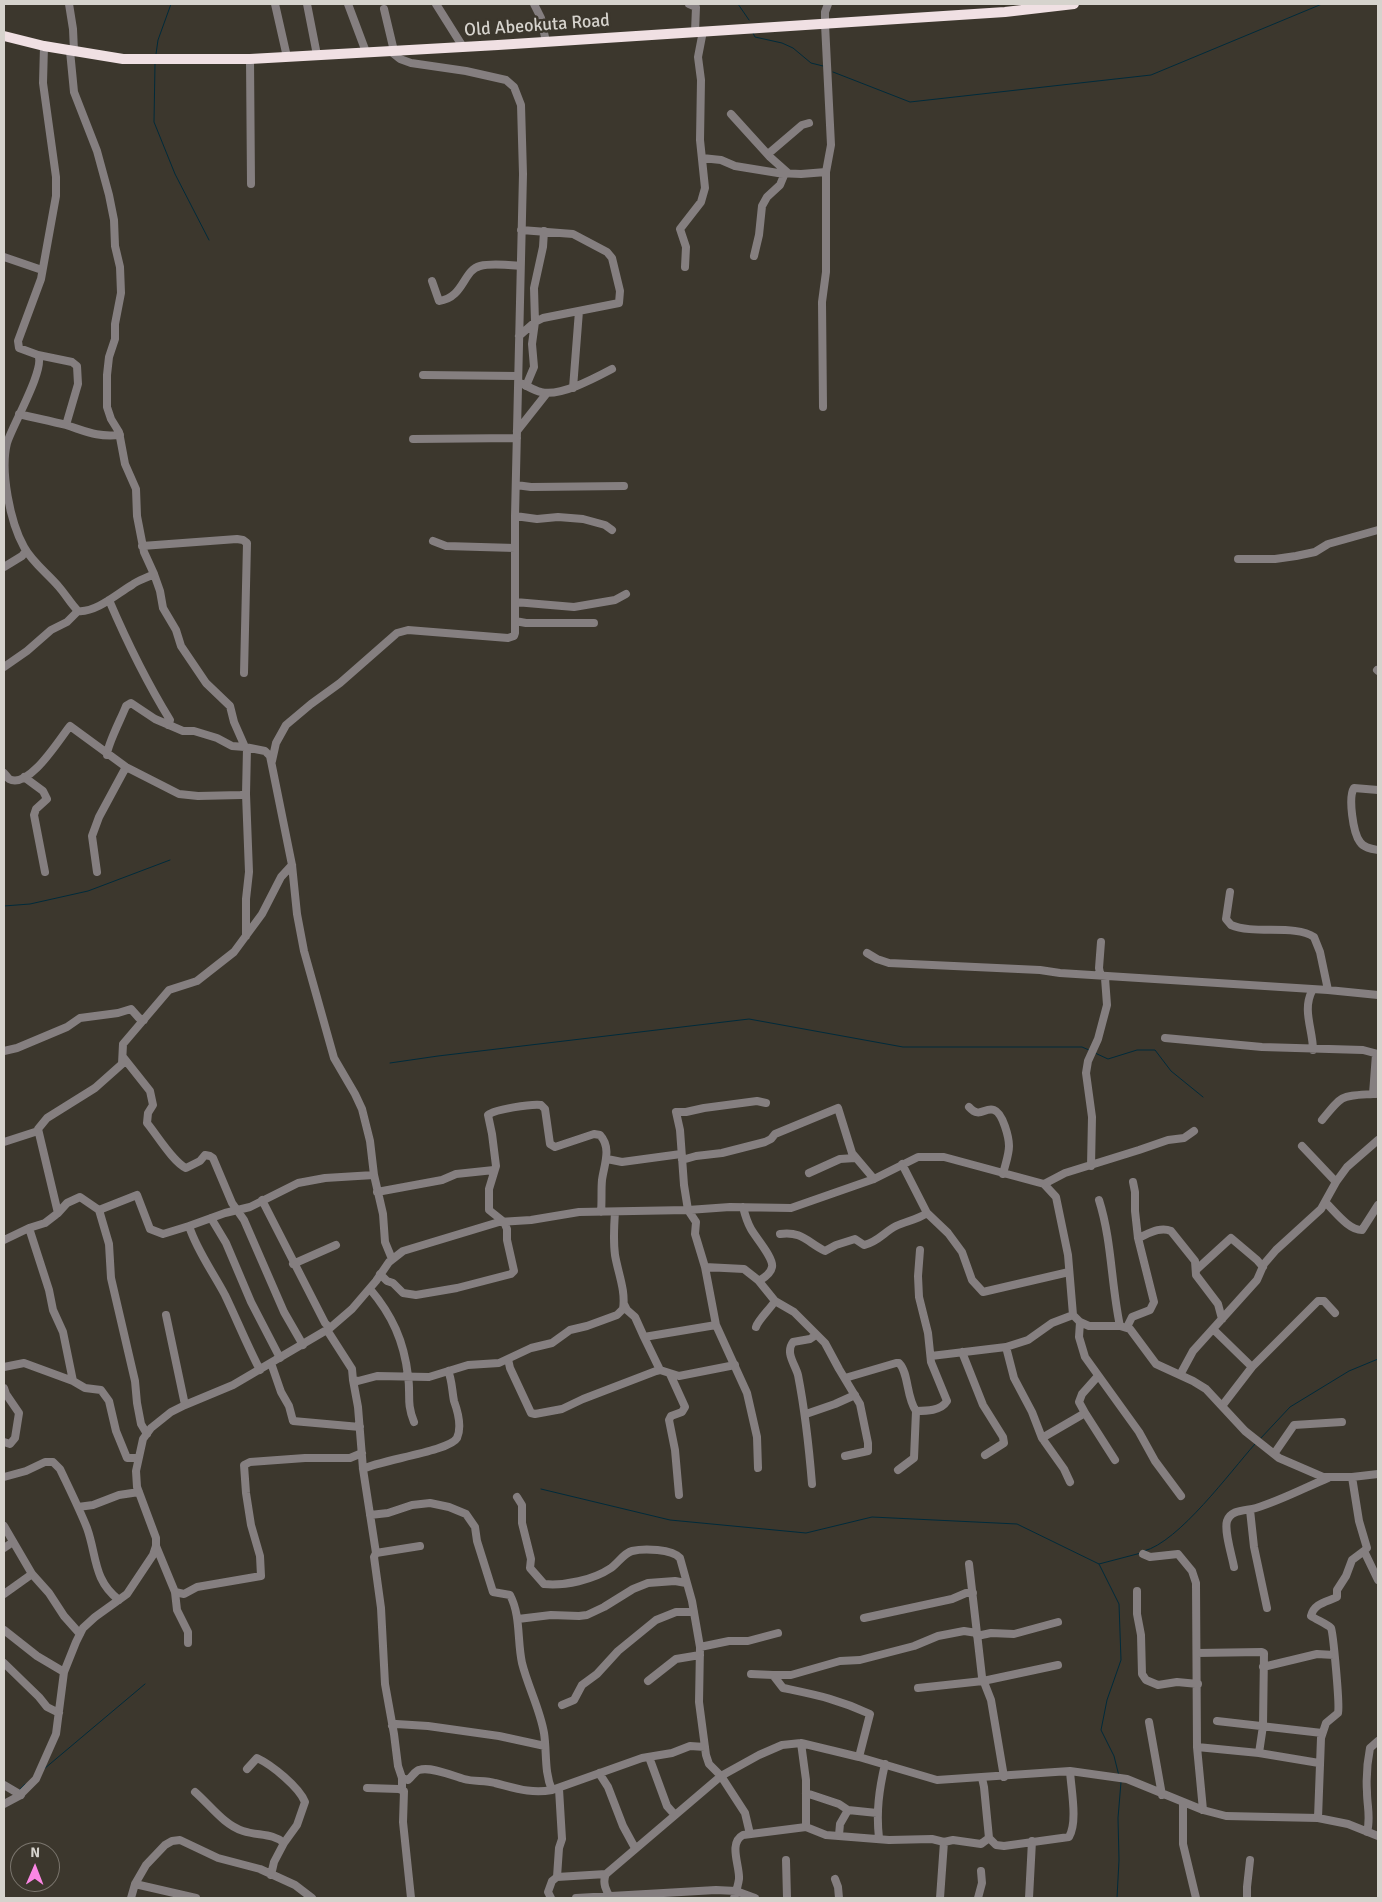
<!DOCTYPE html>
<html>
<head>
<meta charset="utf-8">
<style>
  body { margin:0 }
  #map { position:relative; width:1382px; height:1902px; overflow:hidden; background:#3c372d; font-family:Signika,sans-serif }
  canvas { display:block }
  .frame { position:absolute; inset:0; border:5px solid #d6d3cd; pointer-events:none }
  .north { position:absolute; left:10px; top:1842px; width:50px; height:50px; box-sizing:border-box; background:#3c372d; border:1px solid #7a756d; border-radius:50%; rotate:1deg; font-size:14px; font-weight:700; line-height:20px; text-align:center; color:#d6d3cd }
  .north::after { content:''; display:block; margin:auto; width:18px; height:22px; background:#fc86e4; clip-path:polygon(50% 0,100% 100%,50% 72%,0 100%) }
</style>
</head>
<body>
<div id="map">
<canvas width="1382" height="1902"></canvas>
<div class="frame"></div>
<div class="north">N</div>
</div>
<script>
const ctx = document.querySelector('canvas').getContext('2d');
ctx.lineJoin = 'round';
function strokePath(path, color, width, dash) {
  ctx.strokeStyle = color;
  ctx.lineWidth = width;
  ctx.lineCap = dash ? 'butt' : 'round';
  ctx.setLineDash(dash || []);
  ctx.stroke(path);
}
function label(font, color, halo, rows, align = 'center') {
  ctx.font = font + ' Signika,sans-serif';
  ctx.lineWidth = 5;
  ctx.setLineDash([]);
  ctx.textBaseline = 'middle';
  ctx.strokeStyle = halo;
  ctx.fillStyle = color;
  for (const [text, x, y, turn = 0] of rows) {
    ctx.save();
    ctx.translate(x, y);
    ctx.rotate((+turn || 0) * Math.PI / 180);
    ctx.textAlign = isNaN(turn) ? turn : align;
    if (halo) ctx.strokeText(text, 0, 0);
    ctx.fillText(text, 0, 0);
    ctx.restore();
  }
}
strokePath(new Path2D(`
  M738,4l11,16
  M753,33l2,4 27,6 11,5 18,15 12,3
  M156,54l2,-14 13,-36
  M155,64l-1,58 21,52 34,66
  M833,72l77,30 241,-27 171,-71
  M4,906l26,-2 58,-13 82,-31
  M1095,1053l13,6 29,-9h18l16,21 32,26
  M390,1063l48,-7 311,-37 154,28h179l7,3
  M1260,1439l30,-32 59,-36 29,-12
  M541,1489l129,31 136,13 66,-16 145,7 82,40 42,-11
  M1144,1551c35,-9 86,-79 111,-107
  M1099,1564l20,40 2,56 -14,40 -6,30 13,26 5,20
  M44,1769l101,-85
  M19,1790l6,-6
  M1117,1898l2,-38 -1,-42 3,-36`), '#002b3b', 1);
strokePath(new Path2D(`
  M69,4l4,25 1,22
  M275,4l12,53
  M307,4l10,51
  M348,4l18,48
  M436,4l27,43
  M534,4l7,14 5,24
  M689,4l7,3 -1,25
  M384,9l10,42
  M44,46l-1,37 13,94v19l-15,83 -23,62 1,7 19,7c8,13 -26,71 -31,88 -7,28 3,79 17,104 8,15 24,27 35,40 7,8 12,17 19,24 18,2 40,-18 54,-26 6,-5 15,-7 22,-11l6,17 3,17 13,22 5,16 25,37 24,23 4,16 11,25 20,4 5,5 22,109 5,49 7,37 30,107 21,36 7,15 8,32 4,34 9,39 2,28 7,17
  M70,51l4,41 23,59 12,44 5,25 1,26 5,21 1,26 -6,31v15l-6,18 -2,18v32l4,12 8,13 6,32 11,25 1,27 7,36 10,22
  M250,59l1,125
  M731,114l39,43 18,16
  M768,154l34,-29 7,-2
  M702,158l19,2 14,6 43,7 23,1 25,-2
  M754,256l5,-21 3,-29 5,-9 13,-12 5,-12
  M4,257l38,13
  M685,267l1,-20 -6,-18 21,-27 4,-14 -5,-48 1,-60 -3,-23 5,-26
  M432,281l7,20c25,-3 24,-31 41,-35 12,-3 28,-1 40,0
  M519,336l16,-14 8,-4 76,-15 1,-12 -8,-33 -5,-6 -34,-18 -52,-4
  M38,355l34,7 5,4 1,18 -12,41
  M423,375l95,1
  M523,384c6,3 12,7 18,8 19,5 54,-14 71,-23
  M526,386l8,-19 -2,-23 3,-22 -1,-34 9,-41 1,-16
  M573,388l6,-77
  M823,407l-1,-105 4,-30v-100l5,-27 -6,-121v-12l3,-8
  M19,414c16,4 32,7 47,11 22,7 30,12 54,10
  M517,431l30,-38
  M413,439l104,-1
  M516,485l15,2 93,-1
  M515,516l22,3 21,-2 25,2 22,6 7,5
  M433,541l13,5 69,2
  M142,546l95,-7 6,1 4,3 -3,130
  M1238,559h37l21,-3 19,-4 13,-8 50,-14
  M4,567l18,-11 4,-5
  M109,600c18,42 37,81 61,120l-2,5
  M515,602l59,5 41,-7 11,-6
  M515,621l11,2h68
  M4,667l23,-16 24,-21 16,-8 11,-11
  M1377,670l1,1
  M107,755c0,-10 15,-38 19,-49l5,-3 24,16 28,12h11l23,7 15,8 13,1
  M272,761l4,-18 10,-18 25,-21 29,-21 57,-50 11,-3 100,8 6,-2 1,-3v-117l8,-342 -2,-69 -7,-18 -8,-7 -40,-9 -55,-8 -11,-4 -10,-8
  M4,773c2,2 3,4 5,6 20,11 51,-41 61,-53l56,41 53,27 19,2 43,-1 5,-1 1,-46
  M24,777l19,14 4,8 -11,10 -2,6 11,57
  M1378,790l-24,-2c-6,9 -1,45 6,54 4,6 12,7 18,8
  M246,794l3,78 -3,27v37
  M97,872l-5,-36 7,-19 27,-50
  M1230,892l-4,27 5,6c23,10 64,-1 83,12l6,15 8,38
  M867,953l10,6 12,4 151,7 20,3 268,17 50,5
  M1312,991c-10,19 1,39 1,59
  M1165,1038l97,9 101,3 15,4
  M4,1051l13,-3 50,-21 13,-9 38,-5 13,-4 8,9 5,2
  M1376,1054l-3,40h3
  M123,1057l27,34 3,14 -5,8 -1,10c10,12 26,39 39,45l14,-7 5,-6 5,1 3,2 19,45 12,17 40,92 19,33
  M969,1107c11,12 15,0 25,3 9,3 15,28 15,36 0,9 -4,19 -6,28
  M1322,1120c21,-26 19,-24 51,-26
  M4,1142l34,-11
  M1302,1146l34,36
  M607,1159l15,3 59,-8
  M682,1160l14,-4 26,-3 43,-11 6,-3 4,-5 63,-26 14,45 22,26
  M902,1164l25,49 21,20 14,19 10,28 11,12 86,-20
  M1091,1166l1,-49 -6,-44 2,-12 10,-22 9,-34 -2,-27 -5,-5 -1,-5 2,-26
  M809,1173l31,-14 15,-1
  M1044,1184l21,-11 74,-23 29,-10 16,-2 10,-7
  M377,1192l65,-12 14,-6 38,-4
  M262,1200l63,123 5,5
  M1099,1200c13,41 12,84 21,126
  M1325,1202c10,9 23,28 37,28l16,-25
  M743,1207c2,8 4,15 8,22 5,9 23,29 21,38 -1,6 -8,11 -13,14
  M99,1210l38,-15 13,34 13,5 26,-8
  M58,1213l9,-10 13,-6 19,13 10,34 2,34 24,103 2,22 4,21 6,10
  M211,1218l15,25 25,59 29,56
  M780,1234c22,-3 27,8 45,17l11,-6 19,-6 9,6c14,-3 20,-13 32,-19 10,-5 21,-6 31,-13
  M1138,1238c10,-4 22,-12 33,-7l24,30 1,14 22,29 4,15
  M4,1240l25,-12
  M293,1264l43,-19
  M705,1267l39,2 14,11 17,21 19,11 31,31 14,26 21,35 8,39v8l-23,5
  M1196,1270l35,-32 26,22 6,7
  M380,1274l7,7 6,2 10,10 13,2 41,-7 54,-14 3,-3 -7,-31v-11l-3,-7 -15,-12v-21l7,-23 -4,-32 -4,-19c7,-6 43,-11 53,-10l4,4 5,35 5,3 39,-13 6,1c12,13 4,30 2,45 -1,10 0,21 -1,32
  M370,1289c22,26 34,52 38,87 3,19 -2,26 6,46
  M624,1304l3,6 8,7 9,20
  M166,1315l19,90
  M1080,1322l-1,15 6,20 54,75 16,29 26,35
  M756,1327c2,-7 14,-18 19,-26
  M1127,1327l5,-10 18,-7 4,-8 -16,-64 -3,-27v-19l-2,-10
  M1213,1329l39,38
  M327,1330l25,39 1,11 5,1 19,-5 52,1 39,-12 31,-2 32,-15 21,-5 18,-13 17,-4 30,-11 6,-6c3,-18 -5,-36 -8,-54 -2,-15 -1,-29 0,-43
  M1006,1347l8,31 18,34 10,26
  M962,1352l21,53 20,32 1,6 -19,12
  M931,1356l75,-9 22,-7 24,-17 21,-8
  M508,1359l2,9 21,45 4,1 27,-5 21,-10 73,-28 4,-1 19,6 56,-11
  M271,1363l10,29 8,14 4,15 67,6
  M4,1367l20,-4 49,18
  M260,1370c-13,-25 -23,-50 -35,-75 -12,-23 -28,-44 -36,-69l36,-13 25,-6 48,-24 27,-5 49,-3
  M660,1370l-16,-33 72,-12
  M670,1374l15,33 -3,5 -11,4 -2,4 6,30 4,45
  M1180,1375l13,-24 64,-71 7,-16 12,-14 45,-41 15,-27 11,-15 31,-27
  M845,1378l51,-15h3c10,10 7,34 17,48l-2,47 -16,12
  M353,1380l5,27 5,62 13,84 44,-7
  M4,1388l2,6 13,19 -4,25 -5,6 -6,-2
  M1222,1406l30,-39 66,-66h6l11,12
  M916,1411c10,0 25,0 31,-10l-16,-39 -3,-29 -9,-36 -1,-21 2,-26
  M1085,1413l30,47
  M806,1414l29,-10 20,-9
  M1274,1454l20,-29 48,-3
  M138,1458h-11l-11,-27 -7,-30 -8,-11 -16,-2 -12,-7 -10,-49 -10,-22 -4,-20 -20,-62 16,-5 13,-10 -20,-84 9,-11 48,-30 27,-24 1,-20 46,-54 28,-9 37,-29 28,-38 19,-37 11,-12
  M758,1468l-1,-31 -10,-44 -31,-68 -11,-58 -10,-33 1,-12 -8,-12 -4,-25 -4,-55 -4,-18h10l18,-4 53,-7 9,2
  M363,1469c17,-9 87,-18 94,-31 5,-11 1,-26 -3,-37 -2,-10 -2,-22 -6,-30
  M4,1477l22,-6 19,-9h8l7,7c9,19 19,39 27,59 10,28 6,52 32,72
  M1352,1477l7,44 8,27 -3,3 14,29
  M1070,1482l-6,-13 -22,-31 43,-25 -6,-11 3,-8 16,-18
  M812,1484c-3,-37 -7,-73 -14,-109 -3,-11 -13,-22 -5,-33l17,-3 6,-4
  M517,1497l5,8v18l9,36 -1,9 14,16c21,2 49,-4 67,-16 7,-5 13,-15 21,-17 12,-3 40,-2 48,7l12,43 8,46 -1,55 7,53 3,9 12,12 24,37 5,21
  M78,1507l15,-2 26,-10 20,-3
  M1250,1510l4,37 13,61
  M370,1515l18,-2 24,-8 18,-2 19,4 17,7 9,13 2,14 16,51 17,3c11,21 7,45 12,68 6,24 18,46 22,70 3,19 0,39 8,57l90,-32 30,-5 18,-7 15,1
  M4,1526l28,48 17,19 15,23 16,18
  M156,1546l19,46 2,18 11,22v11
  M4,1548l9,-6
  M376,1553l-2,4 7,51 4,76 9,50 4,32 4,12v11
  M1143,1554l7,3 28,-3 14,17 4,12 1,164 6,63
  M969,1564l13,113 9,23 13,77
  M1234,1567c-2,-11 -10,-36 -7,-46 4,-12 19,-10 29,-13 26,-8 48,-20 72,-30
  M1137,1591v23l4,21 1,39 4,6 12,5 19,-3 21,2
  M175,1592l9,2 13,-7 64,-11 -1,-20 -9,-31 -5,-32 -2,-28 6,-3 55,-4h45l12,-5
  M4,1594l28,-20
  M864,1618l88,-19 14,-6h7
  M518,1619l33,-4 28,1 8,-1 17,-8 29,-18 15,-6 27,-2 11,2
  M4,1630l33,26 27,16
  M977,1636l14,-3 23,1 44,-12
  M700,1647l29,-6h19l30,-8
  M1197,1653l65,-1 2,1 -1,73 -4,27
  M4,1663l35,34 8,10 12,6
  M1263,1667l54,-13 17,1
  M751,1674l22,1 10,13c33,7 55,11 87,26l-11,43
  M773,1675h18l49,-14 20,-1 54,-14 24,-10 26,-5 13,2
  M648,1681l28,-22 24,-4
  M918,1688l65,-7 75,-16
  M562,1705l12,-5 8,-15 15,-11 21,-23 38,-31 20,-8h18
  M1217,1721l105,12
  M1149,1722l13,73
  M392,1726l4,-2 32,2 71,10 46,10
  M801,1743l5,37v47
  M1197,1747l62,6 60,10
  M649,1757l18,49 8,9
  M247,1769l10,-11c15,7 42,29 48,44l-8,23 -13,18 -10,19 -3,13
  M599,1773l9,14 15,39 12,22
  M402,1778l6,2c4,-3 7,-9 11,-10 12,-4 34,6 45,9 10,3 21,1 31,4 20,5 36,11 57,7
  M982,1778l2,9 5,51 7,7 8,1 65,-9c9,-15 2,-48 1,-66
  M4,1785l17,10
  M367,1788l32,1 5,2 -1,31 8,76
  M559,1789l3,50 -3,9 -2,29 49,-3
  M195,1792c15,13 29,33 48,39 15,5 30,2 41,12
  M806,1793l33,11 9,6 29,3
  M1183,1803v41l13,54
  M4,1804l15,-8 17,-17 20,-45 8,-62 12,-30 7,-14 12,-11 32,-23 26,-39 3,-9v-8l-19,-51 -1,-16 7,-32 8,-11 20,-16 14,-7 48,-20 97,-57 22,-19 24,-28 13,-19 14,-11 96,-29 32,-2 48,-8 109,-2 42,-3 61,1 83,-29 44,-22h26l100,27 12,13 12,58 5,60 7,7 9,4h31l10,3 26,35 37,17 13,8 39,42 34,27 44,19h29l26,-3
  M1318,1818l3,-80 5,-15 12,-10c2,-8 -5,-81 -7,-85 -4,-4 -14,-8 -20,-12 3,-13 16,-14 26,-19v-7l9,-14 6,-16 12,-9
  M1367,1832c4,-14 0,-26 0,-40 -1,-15 0,-29 3,-44l8,-7
  M839,1835l1,-11 8,-14
  M879,1838c-3,-26 0,-48 6,-74
  M786,1860l1,38
  M835,1879l3,8 1,11
  M135,1884l61,14
  M131,1898l4,-14 11,-19 19,-20 7,-4 8,-1 38,18 42,11 35,16 17,13
  M551,1898l-3,-6 4,-11 5,-4
  M576,1898l140,-8 20,1 19,7
  M611,1898c-5,-6 -9,-16 -5,-24l115,-98 38,-21 23,-10 19,-2 58,14 78,23 133,-9 57,8 76,31 23,6 92,2 30,6 30,12
  M734,1898c2,-6 4,-12 5,-19 1,-13 -11,-36 4,-44l63,-8 20,8 63,5 43,-1 12,3 9,-2 28,4 8,-6
  M940,1898l4,-56
  M978,1898l4,-15 -1,-12
  M1029,1898l3,-57
  M1247,1898v-11l3,-27`), '#857f80', 8);
strokePath(new Path2D(`
  M4,36l40,10 79,13h127l248,-14 507,-33 69,-8`), '#f0e0e3', 10);
label('18px', '#d6d3cd', '#3c372d', [
  ["Old Abeokuta Road",537,26,-4]
]);
</script>
</body>
</html>
